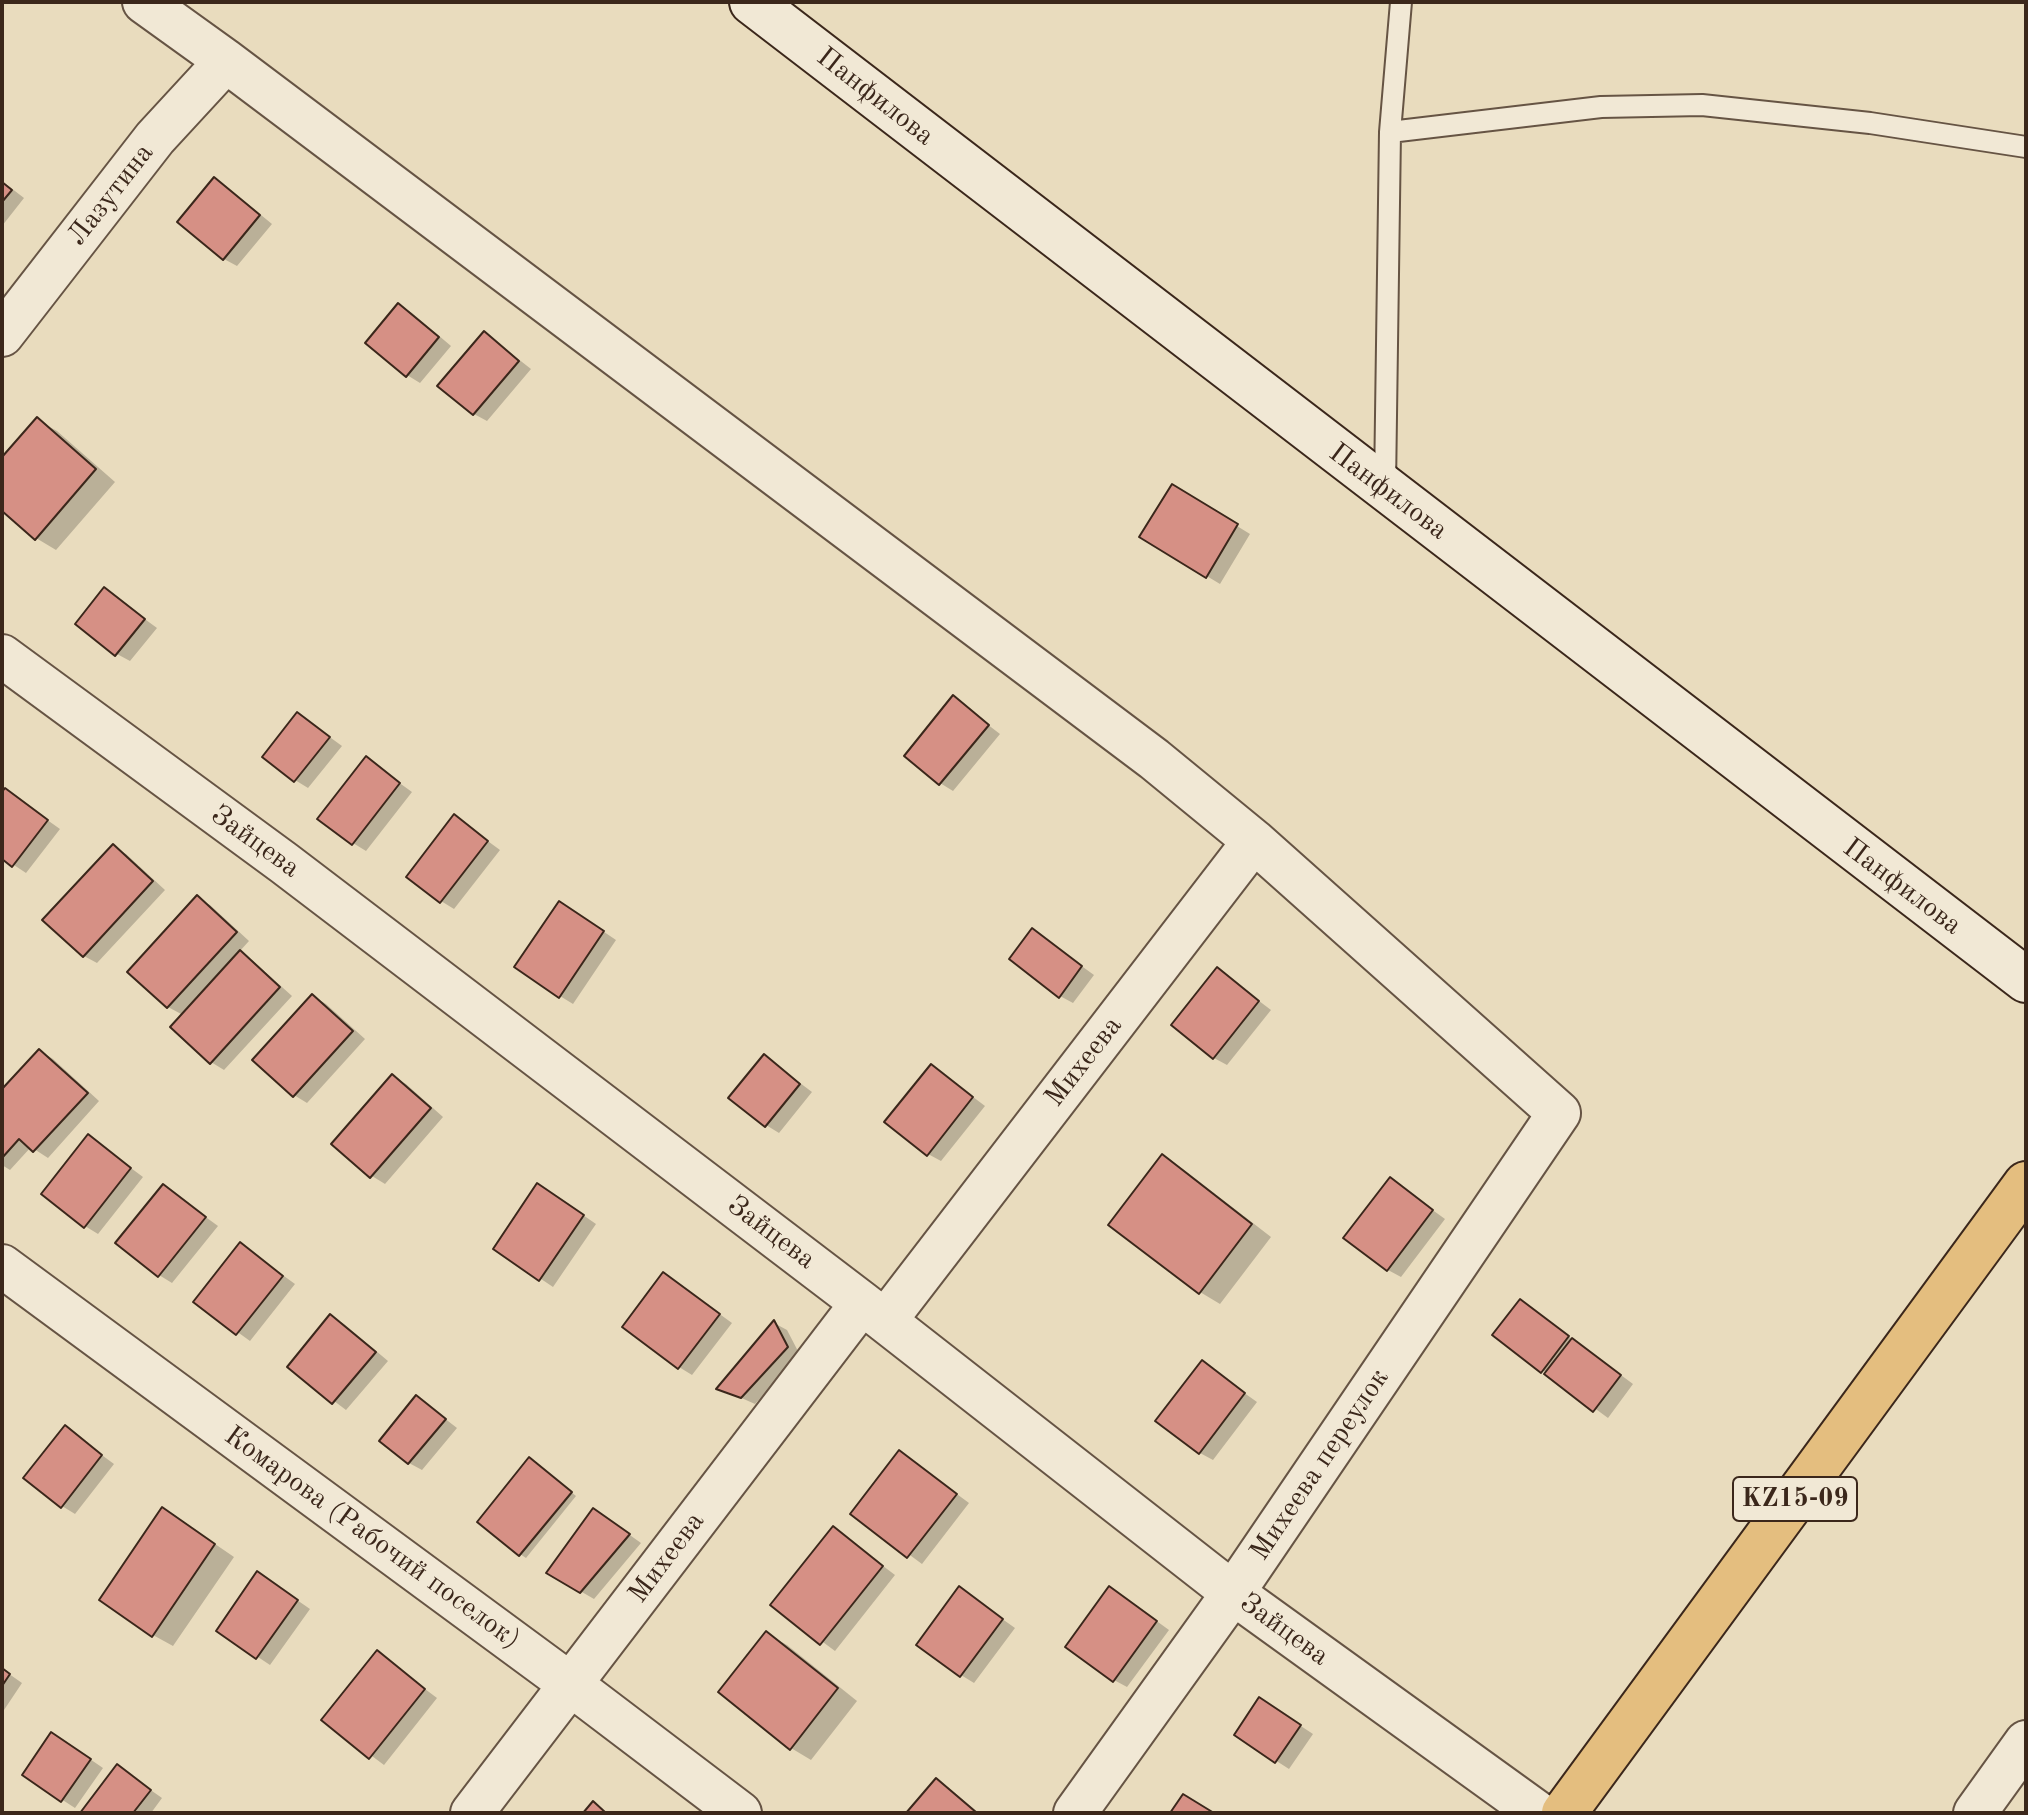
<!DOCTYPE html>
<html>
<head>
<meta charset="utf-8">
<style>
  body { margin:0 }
  #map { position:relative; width:2028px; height:1815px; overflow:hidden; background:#e9dcbe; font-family:"Old Standard TT",serif }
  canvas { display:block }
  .frame { position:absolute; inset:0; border:4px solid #3b271b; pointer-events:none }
</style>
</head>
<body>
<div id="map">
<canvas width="2028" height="1815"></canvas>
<div class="frame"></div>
</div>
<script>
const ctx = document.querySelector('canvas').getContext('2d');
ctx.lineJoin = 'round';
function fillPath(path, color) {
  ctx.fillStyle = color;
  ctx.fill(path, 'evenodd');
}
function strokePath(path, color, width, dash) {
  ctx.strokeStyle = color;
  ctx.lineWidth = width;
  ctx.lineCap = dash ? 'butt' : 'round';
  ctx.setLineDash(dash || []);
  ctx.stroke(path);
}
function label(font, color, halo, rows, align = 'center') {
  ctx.font = font + ' "Old Standard TT",serif';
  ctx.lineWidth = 8;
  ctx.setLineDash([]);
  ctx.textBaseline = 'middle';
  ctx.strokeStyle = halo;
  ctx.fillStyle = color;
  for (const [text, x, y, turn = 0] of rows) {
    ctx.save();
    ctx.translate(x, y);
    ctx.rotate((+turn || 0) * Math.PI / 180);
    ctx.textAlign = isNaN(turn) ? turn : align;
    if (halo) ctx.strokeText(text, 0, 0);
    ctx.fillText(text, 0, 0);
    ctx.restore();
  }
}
fillPath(new Path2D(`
  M215,180l13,8 44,36 -35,42 -13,-7z
  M2,181l22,17 -22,28z
  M399,305l13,8 39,33 -31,37 -13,-8z
  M485,333l46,36 -44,52 -13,-7z
  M37,420l20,11 58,51 -59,68 -20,-12 -34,-29v-49z
  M1172,486l78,48 -30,50 -78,-47z
  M105,590l52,38 -27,33 -13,-7z
  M953,698l47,36 -47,57 -13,-8z
  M298,714l44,32 -34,42 -13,-8z
  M366,759l46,33 -46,59 -13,-8z
  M5,790l55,39 -34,44 -24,-16v-62z
  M455,817l45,33 -46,59 -13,-8z
  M113,847l13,7 39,36 -68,73 -13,-7z
  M197,898l13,7 39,36 -10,11 14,9 39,35 -68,74 -13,-8 -28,-47 -15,-8z
  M573,911l43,29 -43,64 -13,-8z
  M1033,931l61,44 -21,28 -13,-7z
  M1218,970l53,40 -44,55 -13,-7z
  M313,996l13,8 39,35 -58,64 -13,-8z
  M40,1051l13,8 46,42 -51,57 -17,-11 -21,23 -8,-5v-73z
  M764,1056l48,36 -33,41 -13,-8z
  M932,1066l53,40 -44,55 -13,-7z
  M393,1077l13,7 37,33 -58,67 -13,-8z
  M89,1137l54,40 -45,57 -13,-8z
  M1163,1157l20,12 88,68 -51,67 -20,-12z
  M1391,1180l54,39 -44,58 -13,-7z
  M163,1186l55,40 -46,57 -13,-8z
  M551,1193l45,31 -43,63 -58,-39z
  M241,1245l54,39 -45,57 -54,-39z
  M664,1274l68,49 -40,52 -13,-8z
  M1521,1301l112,83 -25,34 -113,-83z
  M331,1317l13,7 44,37 -42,49 -57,-43z
  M774,1323l13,7 13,25 -45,49 -36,-16z
  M1202,1363l55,39 -44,58 -13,-7z
  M417,1397l40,31 -35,42 -13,-7z
  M65,1428l49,36 -39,50 -13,-8z
  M900,1452l69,51 -47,61 -69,-51z
  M535,1463l41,33 -50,62 -6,-4z
  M606,1518l35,25 -47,56 -45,-26z
  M183,1522l51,35 -61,89 -20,-11z
  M834,1529l61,46 -60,76 -62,-46z
  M271,1582l39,27 -40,56 -51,-34z
  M960,1589l55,39 -41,55 -13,-8z
  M1122,1596l47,34 -42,57 -13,-7z
  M767,1634l20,11 70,56 -46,59 -20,-12z
  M377,1653l60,45 -53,67 -60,-45z
  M2,1669l20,14 -20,30z
  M1272,1707l41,27 -24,35 -53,-34z
  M65,1742l38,26 -28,40 -51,-33z
  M118,1767l44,31 -11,15h-68z
  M936,1780l13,8 30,25h-71z`), '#0003');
const building = new Path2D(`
  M214,177l46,38 -37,45 -46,-38z
  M2,182l10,8 -10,12z
  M398,303l41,34 -33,40 -41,-34z
  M484,331l35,30 -46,54 -36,-29z
  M37,417l59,52 -61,71 -33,-29v-54z
  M1172,484l66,40 -32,54 -67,-41z
  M104,587l41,32 -30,37 -40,-32z
  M953,695l36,30 -50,60 -35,-29z
  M297,712l33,25 -36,45 -32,-25z
  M366,756l34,27 -48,62 -35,-26z
  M5,788l43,32 -36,47 -10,-8v-67z
  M454,814l34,27 -48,62 -34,-26z
  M113,844l40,37 -70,76 -41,-37z
  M197,895l40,37 -70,76 -40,-36z
  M559,901l45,30 -45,67 -45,-31z
  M1032,928l50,38 -23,32 -50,-39z
  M240,950l40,37 -70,77 -40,-37z
  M1217,967l42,34 -46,58 -42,-34z
  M312,994l41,37 -60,66 -41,-37z
  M39,1049l49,44 -55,59 -14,-13 -17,19v-69z
  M764,1054l36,30 -35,43 -37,-29z
  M931,1064l42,33 -46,59 -43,-34z
  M392,1074l39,34 -61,70 -39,-34z
  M88,1134l43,34 -47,60 -43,-34z
  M1162,1154l90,70 -53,70 -91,-69z
  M1390,1177l43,33 -46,61 -44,-33z
  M537,1183l47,32 -45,66 -46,-32z
  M163,1184l43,33 -48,60 -43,-34z
  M240,1242l43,34 -47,59 -43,-33z
  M663,1272l57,42 -42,55 -56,-42z
  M1520,1299l49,37 -28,37 -49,-38z
  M330,1314l46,38 -44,52 -45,-37z
  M774,1320l14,27 -47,51 -25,-9z
  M1572,1338l49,37 -28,37 -49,-38z
  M1202,1360l43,33 -46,61 -44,-33z
  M416,1395l30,24 -38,45 -29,-23z
  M65,1425l37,30 -41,53 -38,-30z
  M899,1450l58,44 -50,64 -57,-44z
  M529,1457l43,35 -53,64 -42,-34z
  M162,1507l53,37 -63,93 -53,-37z
  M593,1508l37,26 -50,59 -34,-20z
  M833,1526l50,40 -63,79 -50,-40z
  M257,1571l41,29 -42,59 -40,-28z
  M959,1586l44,33 -43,58 -44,-32z
  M1109,1586l48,35 -44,61 -48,-35z
  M766,1631l72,57 -48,62 -72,-58z
  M377,1650l48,39 -56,70 -48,-39z
  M2,1668l8,6 -8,12z
  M1259,1697l42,28 -26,38 -41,-28z
  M51,1732l40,27 -30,43 -39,-27z
  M117,1764l34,26 -18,23h-53z
  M936,1778l41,35h-71z
  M1183,1794l31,19h-44z
  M593,1801l13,12h-23z`);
fillPath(building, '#d69085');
strokePath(building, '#3b271b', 2);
const lane = new Path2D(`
  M1390,132l211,-25 101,-2 168,18 156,24
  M1385,486l5,-354 11,-130`);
const street = new Path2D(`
  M144,2l82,59 928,698 100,82 305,272 -326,480 -158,220
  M2,335l153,-197 71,-77
  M2,656l282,207 578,440 371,290 305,220
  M2,1266l568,418 170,129
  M885,1321l369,-480
  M472,1813l390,-510
  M1975,1813l51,-71`);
const secondary = new Path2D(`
  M752,2l1274,978`);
const highway = new Path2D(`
  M1564,1813l462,-629`);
strokePath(lane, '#665444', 24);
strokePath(street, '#665444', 46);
strokePath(secondary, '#3b271b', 48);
strokePath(highway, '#3b271b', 48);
strokePath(lane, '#f1e8d5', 20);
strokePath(street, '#f1e8d5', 42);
strokePath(secondary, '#f1e8d5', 44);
strokePath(highway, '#e4be7f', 44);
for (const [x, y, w] of [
  [1795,1499,124]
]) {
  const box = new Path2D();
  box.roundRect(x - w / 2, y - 22, w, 44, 6);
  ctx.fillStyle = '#f1e8d5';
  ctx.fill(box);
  strokePath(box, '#3b271b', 2);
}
label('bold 26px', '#3b271b', null, [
  ["KZ15-09",1795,1499]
]);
label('28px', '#3b271b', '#f1e8d5', [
  ["Панфилова",875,97,38],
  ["Лазутина",111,195,-52],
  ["Панфилова",1388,492,37],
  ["Зайцева",255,842,36],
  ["Панфилова",1902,887,37],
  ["Михеева",1084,1062,-52],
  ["Зайцева",771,1233,37],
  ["Михеева переулок",1320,1465,-56],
  ["Комарова (Рабочий поселок)",372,1538,36],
  ["Михеева",667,1558,-53],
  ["Зайцева",1284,1630,36]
]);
</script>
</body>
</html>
